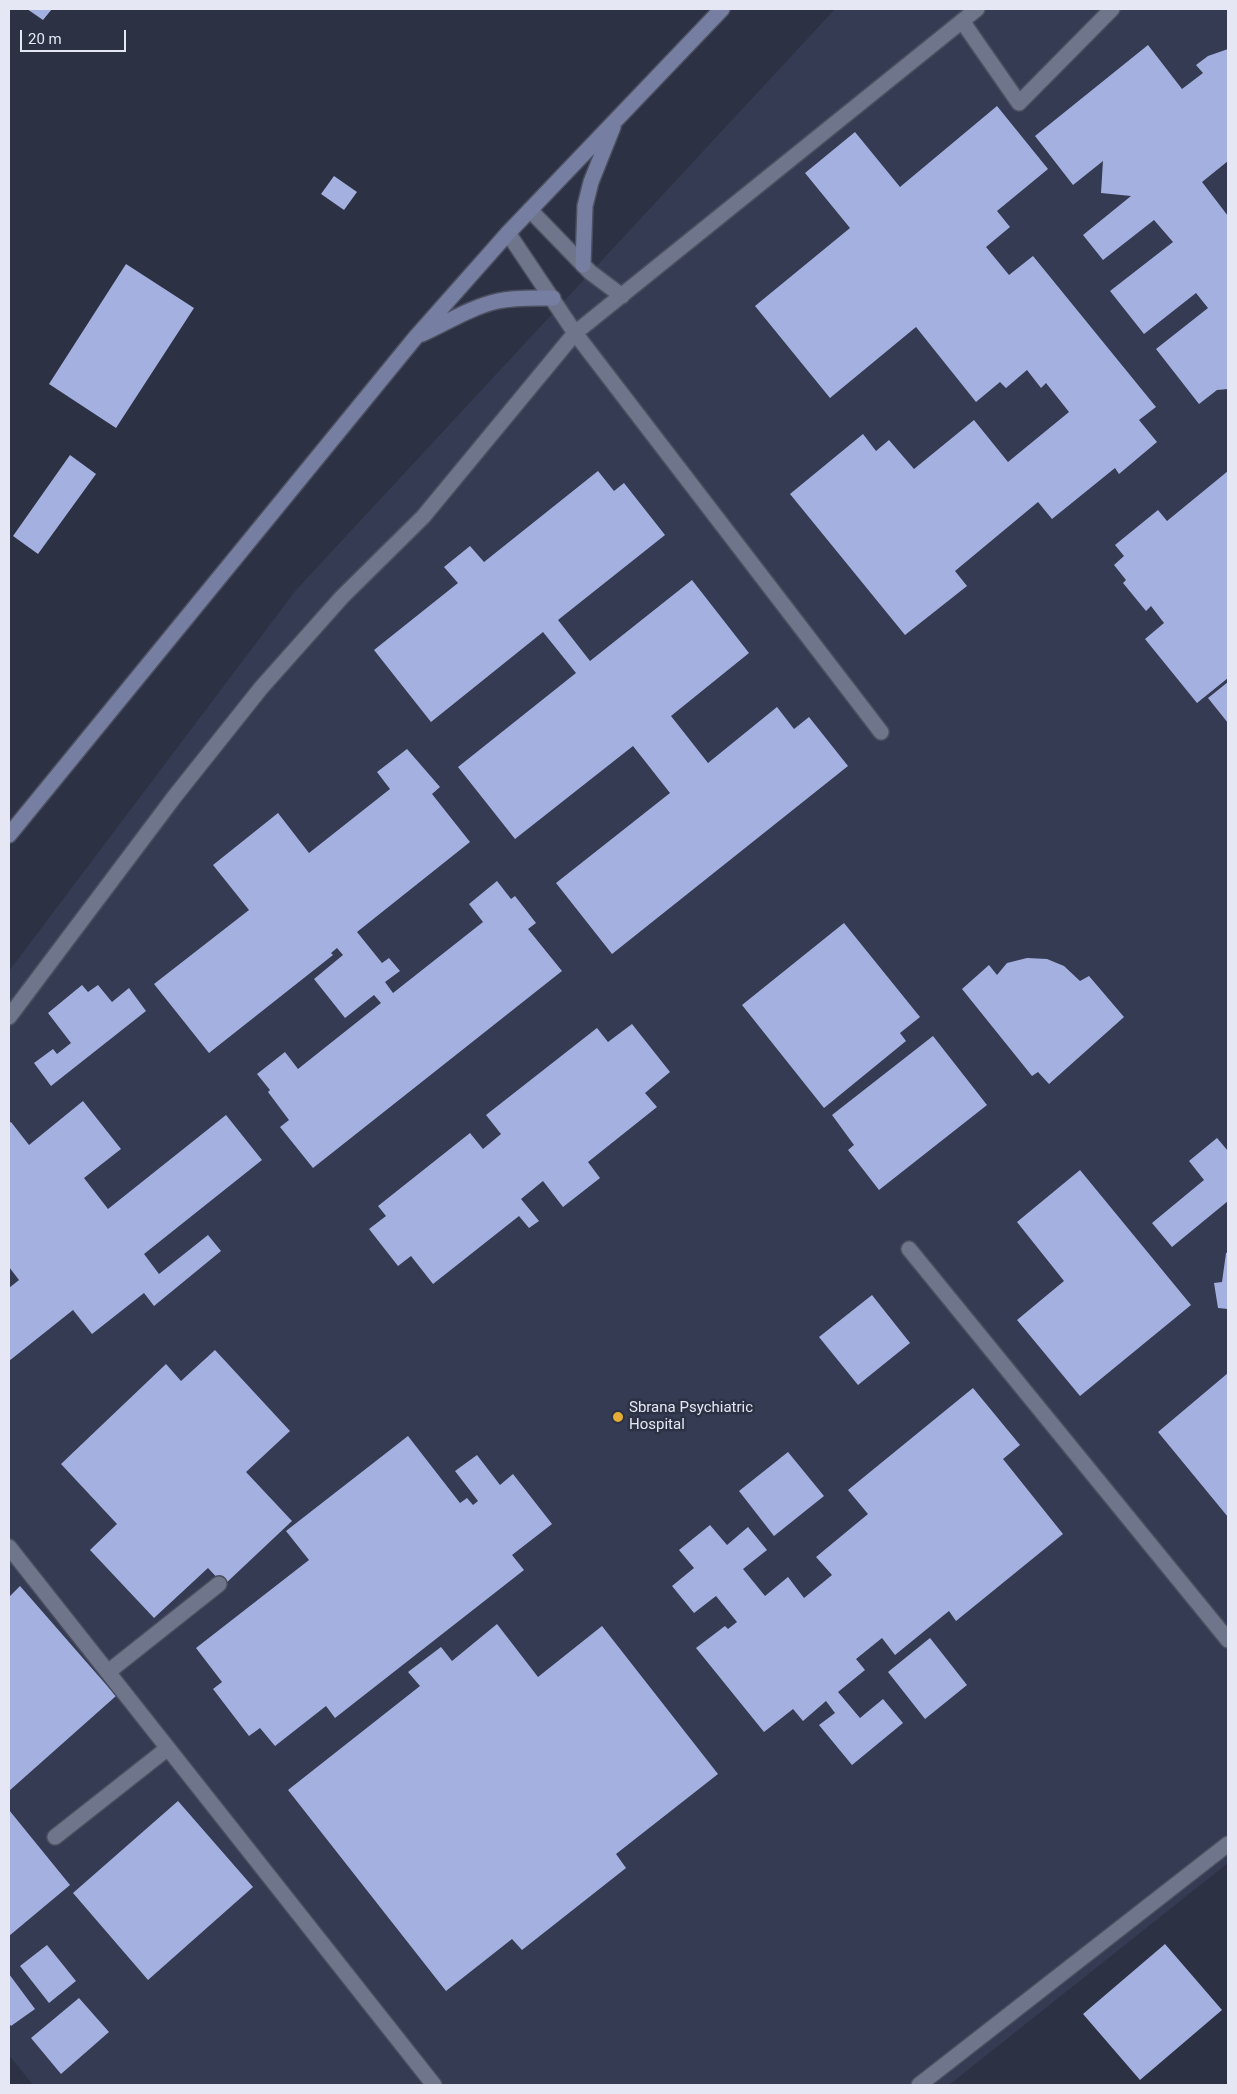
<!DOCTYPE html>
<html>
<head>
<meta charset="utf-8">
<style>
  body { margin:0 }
  #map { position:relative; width:1237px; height:2094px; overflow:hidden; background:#2c3144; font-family:Roboto,sans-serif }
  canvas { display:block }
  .frame { position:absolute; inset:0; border:10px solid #e5e8f4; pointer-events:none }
  .scale { position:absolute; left:20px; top:30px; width:106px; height:22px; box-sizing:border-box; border:2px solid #e5e8f4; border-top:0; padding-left:6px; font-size:15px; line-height:18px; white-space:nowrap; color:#e5e8f4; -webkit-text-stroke:4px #2c3144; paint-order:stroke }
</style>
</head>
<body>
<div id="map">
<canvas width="1237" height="2094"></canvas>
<div class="frame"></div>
<div class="scale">20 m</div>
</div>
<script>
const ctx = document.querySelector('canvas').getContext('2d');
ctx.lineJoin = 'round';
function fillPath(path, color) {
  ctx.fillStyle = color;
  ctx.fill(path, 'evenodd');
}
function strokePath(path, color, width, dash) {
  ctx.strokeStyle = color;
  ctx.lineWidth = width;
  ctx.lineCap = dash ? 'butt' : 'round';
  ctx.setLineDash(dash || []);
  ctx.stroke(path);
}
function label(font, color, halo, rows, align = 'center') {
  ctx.font = font + ' Roboto,sans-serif';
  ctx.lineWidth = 5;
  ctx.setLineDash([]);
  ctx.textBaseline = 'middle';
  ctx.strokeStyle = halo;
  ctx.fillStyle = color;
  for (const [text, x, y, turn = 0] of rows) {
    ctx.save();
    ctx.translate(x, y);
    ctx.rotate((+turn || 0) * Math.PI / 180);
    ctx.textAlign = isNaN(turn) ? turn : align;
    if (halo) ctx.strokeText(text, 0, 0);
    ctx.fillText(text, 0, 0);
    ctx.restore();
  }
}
fillPath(new Path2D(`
  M835,9h393v1854l-279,222h-916l-24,-30v-1084l287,-381z`), '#353b53');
fillPath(new Path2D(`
  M27,9h25l-9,11z
  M1148,45l34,44 21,-16 -7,-8 12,-9 20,-7v112l-26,21 26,34v173l-11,1 -18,14 -43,-55 52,-41 -12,-15 -52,41 -34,-43 63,-49 -19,-22 -51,40 -20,-25 48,-39 -30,-3 2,-32 -30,24 -38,-49z
  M997,106l51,63 -51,42 13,16 -24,20 23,28 24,-19 123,151 -17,13 18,22 -38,32 -4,-6 -63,51 -14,-17 -83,69 12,15 -62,49 -115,-141 73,-60 13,17 13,-11 25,29 60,-49 34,42 61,-50 -23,-29 -5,5 -14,-18 -21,18 -6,-6 -24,20 -60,-75 -86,71 -75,-92 95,-78 -45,-55 50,-41 45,55z
  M334,176l23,16 -13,18 -23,-16z
  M126,264l68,44 -78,120 -67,-44z
  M70,455l26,19 -58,80 -25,-18z
  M598,471l16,20 10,-8 41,52 -107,85 32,41 102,-81 57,73 -78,63 37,47 69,-56 17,22 15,-12 39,49 -236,188 -56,-71 114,-90 -37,-47 -118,93 -57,-72 118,-94 -33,-41 -112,90 -57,-72 84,-67 -14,-16 26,-21 14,16z
  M1228,471v207l-31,25 -52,-64 19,-16 -13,-17 -5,5 -23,-28 3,-3 -12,-15 10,-9 -9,-11 43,-35 9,11z
  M1228,682v41l-20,-25z
  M407,749l33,38 -8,7 38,48 -113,90 25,31 7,-5 11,13 -15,11 8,11 90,-71 -14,-18 28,-23 14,18 4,-3 21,27 -8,6 34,42 -249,197 -33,-41 9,-7 -21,-28 2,-2 -13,-16 28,-22 13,17 83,-66 -7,-8 -29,23 -31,-39 29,-24 -6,-7 -6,5 2,2 -124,98 -55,-69 95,-74 -36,-45 65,-52 31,40 81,-64 -13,-17z
  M844,923l76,94 -20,16 6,8 -82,67 -82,-103z
  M1027,958l20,1 17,7 16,15 9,-5 35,41 -75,67 -11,-12 -6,4 -70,-87 27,-24 8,10 10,-12z
  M82,985l6,7 10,-7 14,17 17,-14 17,23 -95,75 -17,-23 19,-14 4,5 14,-11 -23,-30z
  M632,1024l38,48 -25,21 12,14 -69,55 12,16 -37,29 -20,-26 -22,18 18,22 -10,7 -10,-12 -86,68 -22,-28 -13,10 -29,-37 17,-13 -8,-10 92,-73 13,16 18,-15 -15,-19 111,-87 11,14z
  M933,1036l54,69 -108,85 -31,-40 6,-5 -22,-30z
  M83,1101l38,48 -37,29 24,31 118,-94 36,45 -118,94 15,20 49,-39 13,16 -67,55 -10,-13 -52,41 -19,-24 -64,51v-73l10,-8 -10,-13v-144l2,-1 18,23z
  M1217,1138l11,13v50l-56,46 -20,-24 52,-43 -15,-19z
  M1080,1170l111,135 -111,91 -63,-76 47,-39 -47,-59z
  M1228,1252v57l-10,-1 -4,-25 8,-1 4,-29z
  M872,1295l38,48 -52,42 -39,-48z
  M215,1350l75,81 -44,41 46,49 -68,64 -16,-17 -54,50 -64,-68 27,-26 -56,-60 105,-100 15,17z
  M1228,1373v144l-70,-85z
  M973,1388l47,57 -17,14 60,75 -107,87 -7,-10 -54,44 -13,-17 -26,21 9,11 -27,22 22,26 23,-19 20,24 -51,42 -33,-40 16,-12 -9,-12 -23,20 -10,-12 -29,23 -68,-84 29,-22 3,3 9,-7 -21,-26 -22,17 -22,-27 22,-18 -15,-18 31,-25 17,20 21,-18 19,23 -24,19 22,27 23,-19 16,21 28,-23 -16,-18 52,-43 -20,-24z
  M408,1436l52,67 7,-5 6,7 5,-4 -23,-30 22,-16 23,30 13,-11 39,50 -40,31 12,15 -189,148 -9,-12 -51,40 -15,-18 -11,8 -36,-47 9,-7 -26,-34 113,-88 -23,-29z
  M788,1452l36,44 -50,40 -35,-45z
  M20,1586l96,110 -107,95v-194z
  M497,1624l41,53 64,-51 116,148 -102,80 10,14 -104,82 -10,-11 -66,52 -158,-201 132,-104 -12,-14 33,-25 11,14z
  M930,1638l37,47 -42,34 -37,-47z
  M178,1801l75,86 -105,93 -75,-87z
  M9,1810l61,75 -61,51z
  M1165,1944l57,66 -82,70 -57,-66z
  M47,1945l29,36 -27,22 -29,-37z
  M9,1974l26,35 -24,17 -2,-3z
  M79,1998l30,34 -48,42 -30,-36z`), '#a4b1e0');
const lane = new Path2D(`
  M962,21l57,82 93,-94
  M530,210l60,62 32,24
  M508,233l67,100 306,399
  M9,1017l166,-221 86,-108 81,-91 81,-80 152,-184 402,-324
  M909,1249l319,391
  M9,1547l425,538
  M108,1672l111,-88
  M55,1837l113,-89
  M919,2085l309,-241`);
const secondary = new Path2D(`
  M583,265l2,-59 6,-24 22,-55
  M422,334c24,-11 49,-27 76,-33 18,-4 36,-3 55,-3
  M9,835l406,-497 93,-105 214,-224`);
strokePath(lane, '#4b4f5f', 18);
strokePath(secondary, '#4b4f5f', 18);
strokePath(lane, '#6f758a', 15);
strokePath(secondary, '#767fa1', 15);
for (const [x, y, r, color] of [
  [618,1417,6,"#e5ad35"]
]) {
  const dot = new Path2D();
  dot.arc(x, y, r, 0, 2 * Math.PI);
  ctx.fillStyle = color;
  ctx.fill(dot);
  strokePath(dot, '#2c3144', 2);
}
label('15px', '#e5e8f4', '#2c3144', [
  ["Sbrana Psychiatric",629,1408],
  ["Hospital",629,1425]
], 'left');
</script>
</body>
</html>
